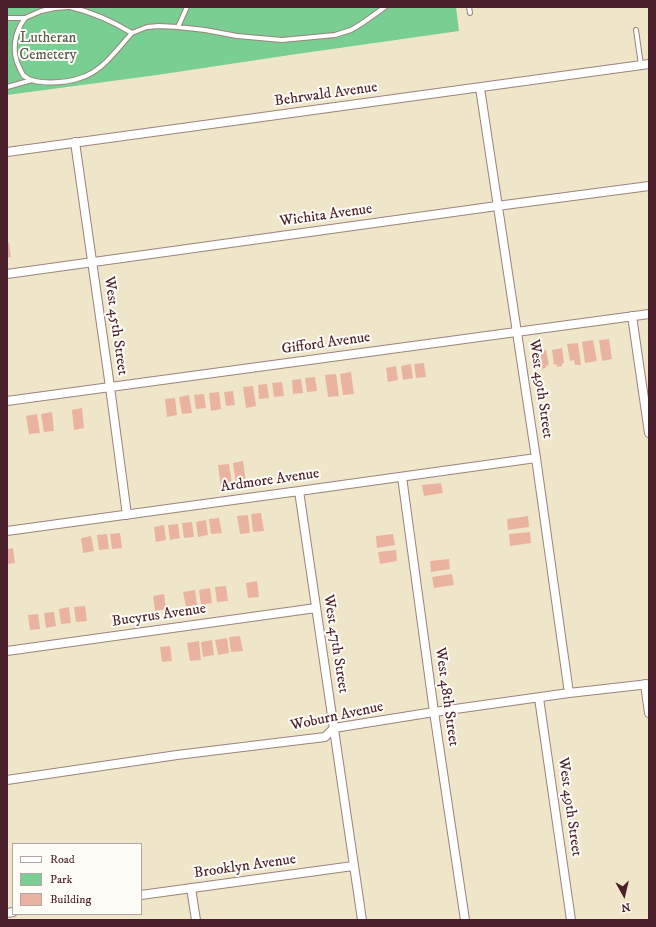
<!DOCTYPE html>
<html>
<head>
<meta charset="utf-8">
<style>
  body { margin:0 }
  #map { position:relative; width:656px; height:927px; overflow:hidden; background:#efe6c9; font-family:"IM FELL DW Pica",serif }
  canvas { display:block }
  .frame { position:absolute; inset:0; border:8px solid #4a1f2b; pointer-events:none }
  .legend { position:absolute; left:12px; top:843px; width:130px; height:72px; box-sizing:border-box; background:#fdfcf7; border:1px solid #b5a4a5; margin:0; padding:5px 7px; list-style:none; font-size:12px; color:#4a1f2b }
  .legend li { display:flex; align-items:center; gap:8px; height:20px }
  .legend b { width:20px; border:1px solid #b5a4a5 }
  .north { position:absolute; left:604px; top:875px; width:40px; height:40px; -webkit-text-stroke:3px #fdfcf7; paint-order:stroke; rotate:172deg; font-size:11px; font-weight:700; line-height:16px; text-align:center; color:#4a1f2b }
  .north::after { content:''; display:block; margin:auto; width:14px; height:18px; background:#4a1f2b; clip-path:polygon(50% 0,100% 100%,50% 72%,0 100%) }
</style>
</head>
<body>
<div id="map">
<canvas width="656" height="927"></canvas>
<div class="frame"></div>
<ul class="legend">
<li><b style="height:5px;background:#fff"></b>Road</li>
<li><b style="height:11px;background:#79ce91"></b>Park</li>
<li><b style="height:11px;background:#eab3a0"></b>Building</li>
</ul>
<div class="north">N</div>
</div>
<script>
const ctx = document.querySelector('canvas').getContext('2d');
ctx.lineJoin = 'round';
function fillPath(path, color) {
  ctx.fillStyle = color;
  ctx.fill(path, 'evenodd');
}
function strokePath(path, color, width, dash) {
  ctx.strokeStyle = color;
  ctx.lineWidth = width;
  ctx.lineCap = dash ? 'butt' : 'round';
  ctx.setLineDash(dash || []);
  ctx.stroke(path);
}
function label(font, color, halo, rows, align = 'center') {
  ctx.font = font + ' "IM FELL DW Pica",serif';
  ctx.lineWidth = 4;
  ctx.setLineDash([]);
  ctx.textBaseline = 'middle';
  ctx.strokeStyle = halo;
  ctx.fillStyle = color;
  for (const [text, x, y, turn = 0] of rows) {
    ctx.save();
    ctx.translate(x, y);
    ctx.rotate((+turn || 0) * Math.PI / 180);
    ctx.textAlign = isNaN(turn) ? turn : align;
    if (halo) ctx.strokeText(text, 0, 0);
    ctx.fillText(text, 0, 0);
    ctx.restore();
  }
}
fillPath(new Path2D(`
  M7,7h449l3,24 -169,24 -133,20 -150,20z`), '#79ce91');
fillPath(new Path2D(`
  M7,243h2l2,14 -4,1z
  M609,339l3,20 -10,2 -3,-21z
  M593,340l4,21 -12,2 -3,-21z
  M578,343l3,22h-6l-1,-5 -4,1 -3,-17z
  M562,348l2,15 -2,1v2l-5,1v-3l-3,1 -2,-15z
  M546,350l3,15 -3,1v2l-5,1v-3l-3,1 -2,-15z
  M424,363l2,14 -10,1 -2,-14z
  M411,364l2,14 -10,2 -2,-14z
  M396,366l2,14 -10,2 -2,-14z
  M351,372l3,22 -11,1 -3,-21z
  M336,374l3,22 -11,1 -3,-22z
  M315,377l2,14 -10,1 -2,-14z
  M301,379l2,14 -10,1 -1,-14z
  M282,382l2,14 -10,1 -2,-14z
  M267,384l2,14 -10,1 -1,-14z
  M253,386l3,20 -10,2 -3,-21z
  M233,391l2,14 -9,1 -2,-14z
  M219,392l2,17 -10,2 -2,-18z
  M204,394l2,14 -10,1 -2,-14z
  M189,395l3,18 -10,1 -3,-17z
  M175,398l2,17 -10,2 -2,-18z
  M82,408l2,20 -10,2 -2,-20z
  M52,412l2,19 -10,1 -3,-18z
  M37,414l3,19 -11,1 -3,-18z
  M243,461l3,22 -10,1 -3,-21z
  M229,464l3,21 -11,2 -3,-22z
  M441,483l2,10 -19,3 -2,-11z
  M261,513l3,18 -11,1 -2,-18z
  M248,515l2,18 -10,1 -3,-18z
  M528,516l1,11 -21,3 -1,-11z
  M219,518l3,15 -11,1 -2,-15z
  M206,520l2,15 -10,2 -2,-15z
  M192,522l2,15 -10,1 -2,-15z
  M178,524l2,14 -10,2 -2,-15z
  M164,525l2,15 -10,2 -2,-15z
  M530,532l1,11 -21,3 -1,-12z
  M120,533l2,15 -10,1 -2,-15z
  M107,534l2,15 -10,1 -2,-15z
  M393,534l2,11 -18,3 -1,-12z
  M91,536l3,15 -11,2 -2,-15z
  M13,548l2,15 -8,1v-15z
  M396,550l1,11 -17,3 -2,-12z
  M449,559l1,10 -19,3 -1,-11z
  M452,574l2,11 -20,3 -2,-11z
  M257,581l2,16 -11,1 -2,-15z
  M226,586l2,15 -11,1 -2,-15z
  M210,588l2,15 -11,2 -2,-15z
  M195,590l2,15 -11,2 -3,-15z
  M164,594l2,15 -11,2 -2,-15z
  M85,606l2,15 -11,1 -2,-15z
  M69,607l2,16 -10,1 -2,-15z
  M54,612l2,14 -10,2 -2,-15z
  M38,614l2,15 -10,1 -2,-15z
  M240,636l3,15 -12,1 -2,-15z
  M227,638l2,15 -11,2 -3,-15z
  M212,640l2,15 -11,2 -2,-15z
  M199,641l2,19 -11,1 -3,-18z
  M170,646l2,15 -10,1 -2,-15z`), '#eab3a0');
const lane = new Path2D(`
  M469,7l1,6
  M7,18h18l16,-7 14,-3 14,-1
  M25,18c-11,15 -14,34 -5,51 1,2 2,4 3,6 11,11 43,8 57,3 23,-7 36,-28 52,-45 -20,-12 -40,-21 -62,-26
  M178,27l9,-20
  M636,30l5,35
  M132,33l15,-6 12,-1 19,1 27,3 32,6 45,4 53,-5 16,-5 10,-6 24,-17
  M7,87l25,-7`);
const street = new Path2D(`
  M480,88l56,370 33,235
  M75,142l35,245 17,128
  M7,152l642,-88
  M7,274l490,-68 152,-20
  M632,316l17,117
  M7,401l642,-87
  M402,477l32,235 31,208
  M299,491l63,429
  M7,531l292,-40 237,-33
  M7,651l309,-43
  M645,684l4,29
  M539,698l32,222
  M7,780l170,-25 148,-18 9,-9 100,-16 135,-19 80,-9
  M191,888l5,32
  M141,895l212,-29
  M7,913l6,-1`);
strokePath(lane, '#9c827a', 6);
strokePath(street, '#9c827a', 10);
strokePath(lane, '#fff', 4);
strokePath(street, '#fff', 8);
label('15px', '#5a5c4f', '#fdfcf7', [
  ["Lutheran",48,39],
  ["Cemetery",48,56]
]);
label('15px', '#4a1f2b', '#fdfcf7', [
  ["Behrwald Avenue",326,95,-8],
  ["Wichita Avenue",326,216,-8],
  ["West 45th Street",115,326,82],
  ["Gifford Avenue",326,344,-8],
  ["West 49th Street",540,389,82],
  ["Ardmore Avenue",270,481,-8],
  ["Bucyrus Avenue",159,616,-8],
  ["West 47th Street",335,644,81],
  ["West 48th Street",446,697,82],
  ["Woburn Avenue",337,717,-12],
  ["West 49th Street",569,807,82],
  ["Brooklyn Avenue",245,867,-8]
]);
</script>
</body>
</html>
